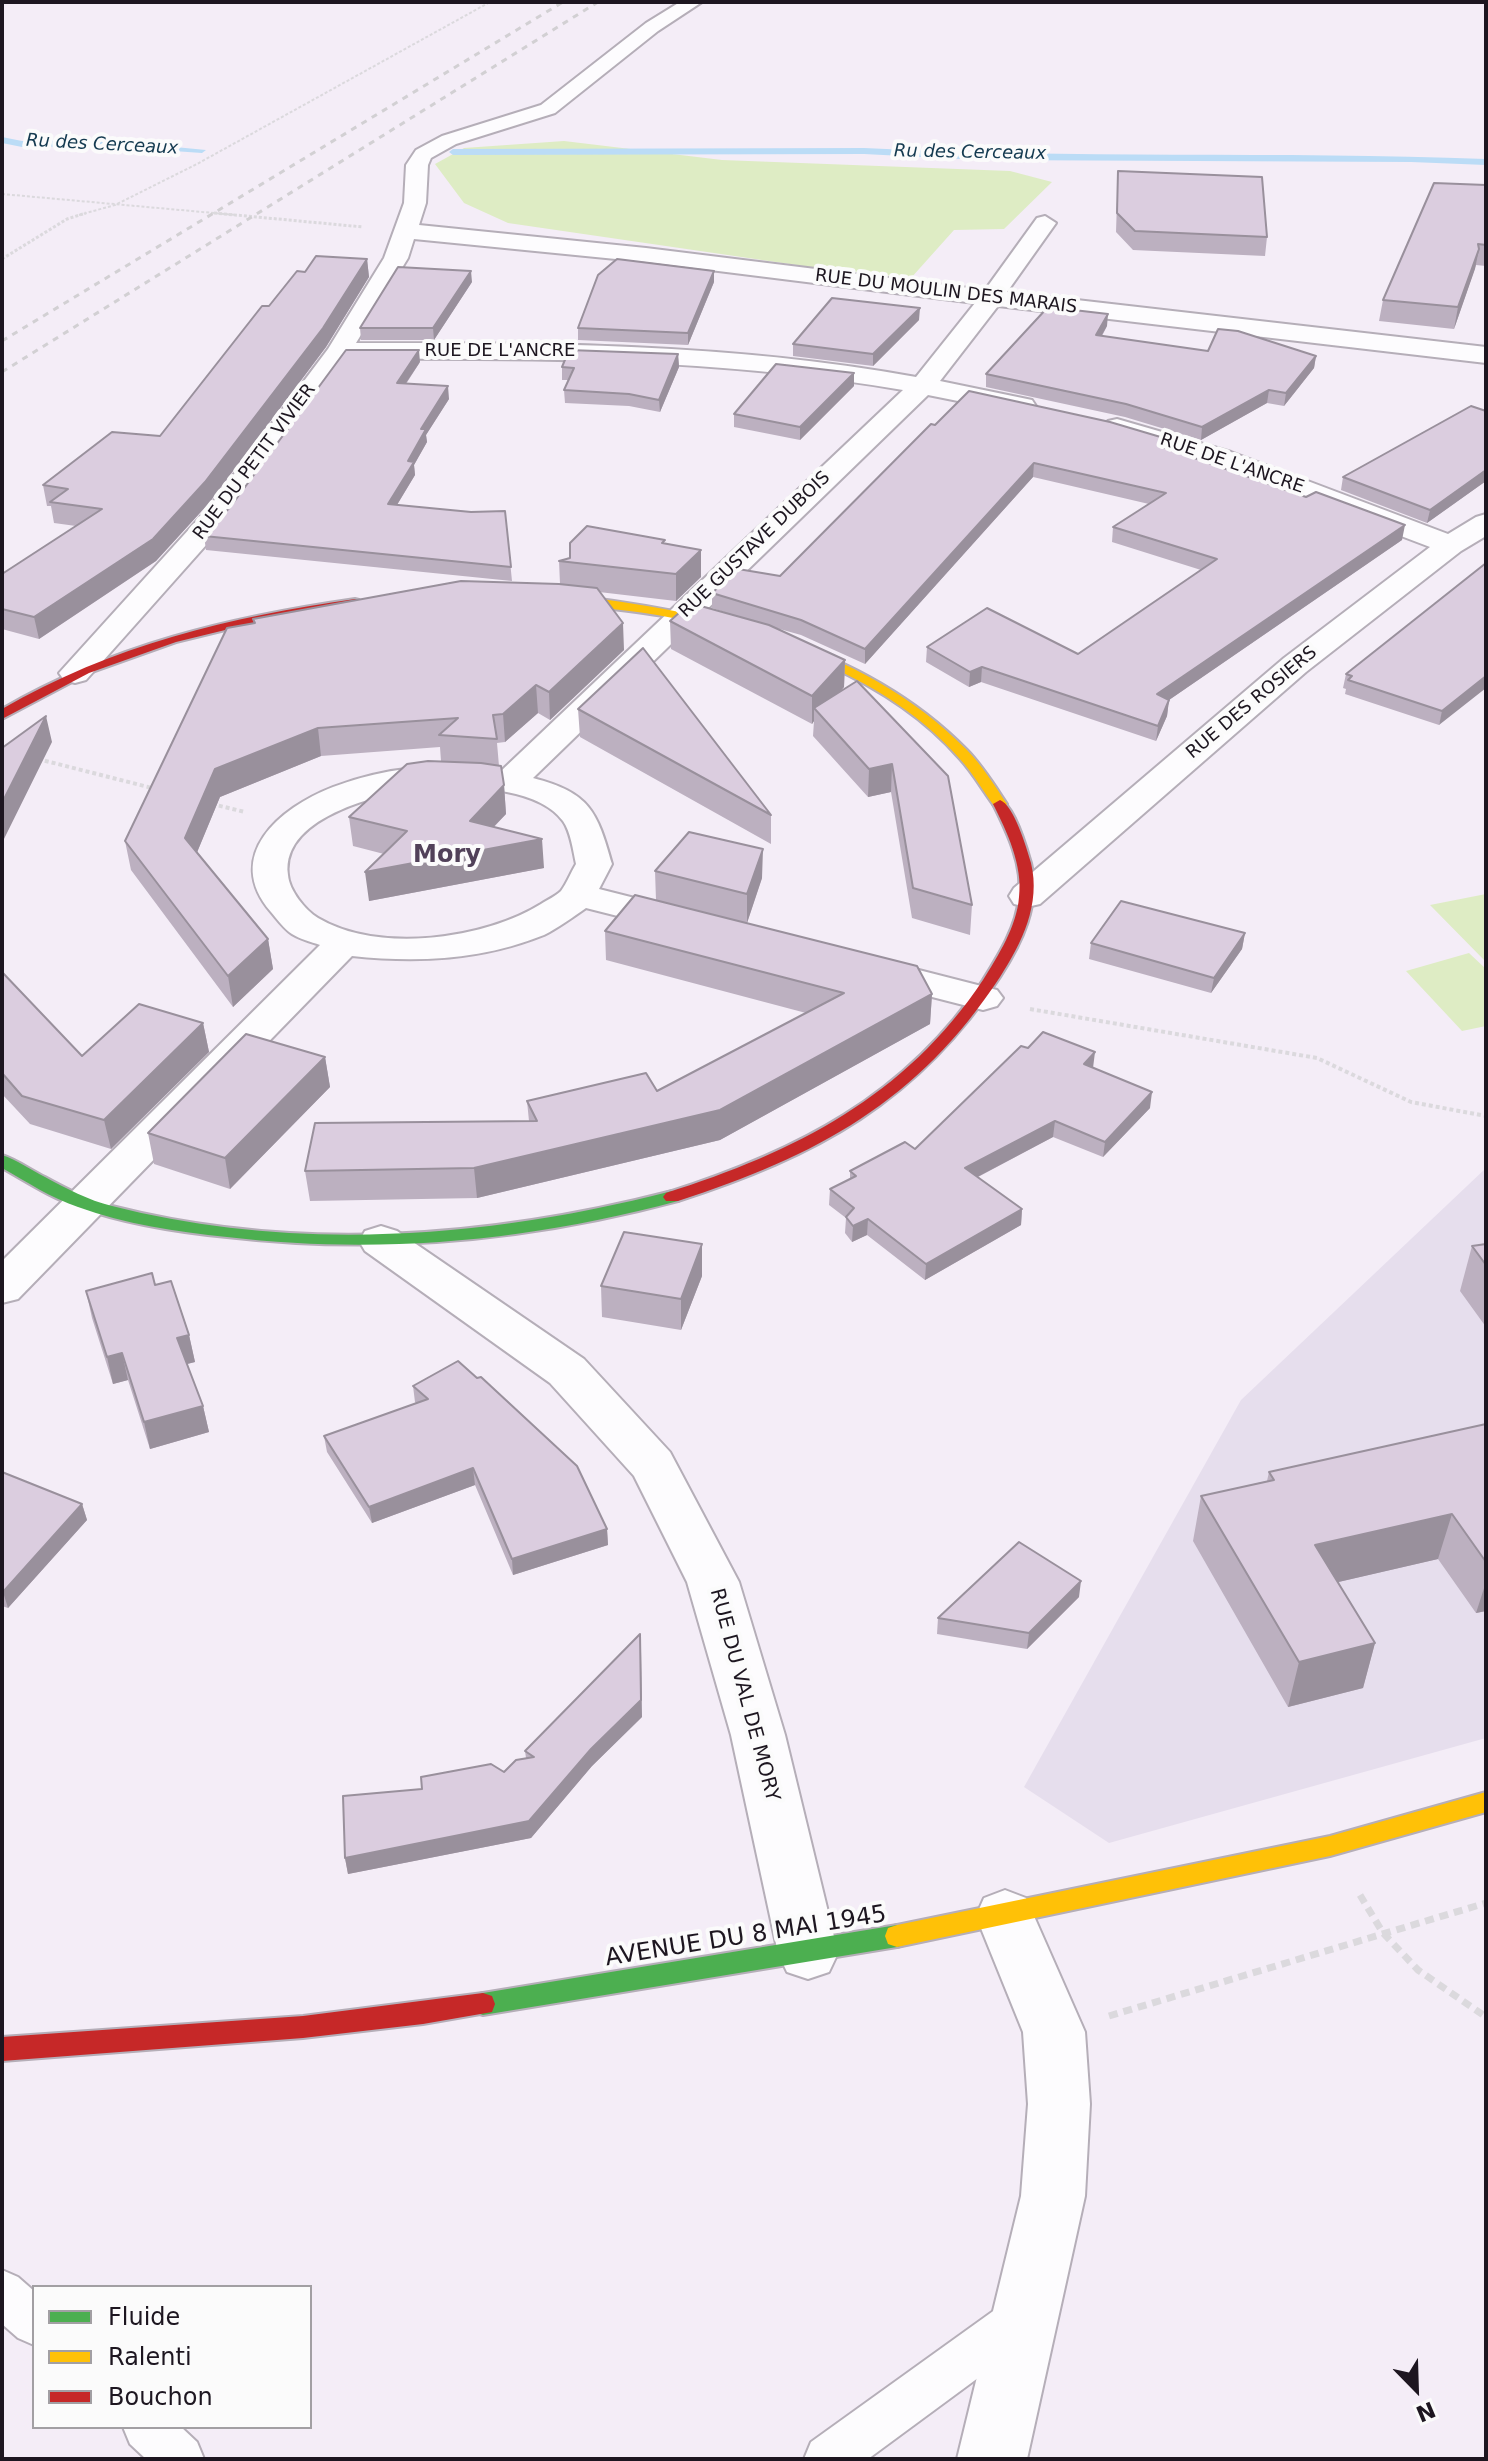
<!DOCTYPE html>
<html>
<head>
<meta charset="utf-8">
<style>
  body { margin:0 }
  #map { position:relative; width:1488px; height:2461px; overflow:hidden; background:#f4edf7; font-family:"DejaVu Sans",sans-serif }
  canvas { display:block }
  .frame { position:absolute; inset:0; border:4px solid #1d1620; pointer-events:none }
  .legend { position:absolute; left:32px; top:2285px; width:280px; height:144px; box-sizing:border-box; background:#fbfbfb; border:2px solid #a29fa3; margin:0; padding:10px 14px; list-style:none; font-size:24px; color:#1d1620 }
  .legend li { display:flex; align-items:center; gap:16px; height:40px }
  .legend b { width:40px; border:2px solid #a29fa3 }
  .north { position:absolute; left:1376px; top:2349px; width:80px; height:80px; -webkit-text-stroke:6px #fbfbfb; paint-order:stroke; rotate:157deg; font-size:22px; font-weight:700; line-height:32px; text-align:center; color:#1d1620 }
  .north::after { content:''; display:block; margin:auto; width:28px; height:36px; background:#1d1620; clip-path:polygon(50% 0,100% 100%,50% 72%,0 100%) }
</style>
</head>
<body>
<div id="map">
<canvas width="1488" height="2461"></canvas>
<div class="frame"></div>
<ul class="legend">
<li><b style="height:10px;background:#4caf50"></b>Fluide</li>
<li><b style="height:10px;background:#ffc107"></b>Ralenti</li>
<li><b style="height:10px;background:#c62828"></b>Bouchon</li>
</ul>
<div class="north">N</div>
</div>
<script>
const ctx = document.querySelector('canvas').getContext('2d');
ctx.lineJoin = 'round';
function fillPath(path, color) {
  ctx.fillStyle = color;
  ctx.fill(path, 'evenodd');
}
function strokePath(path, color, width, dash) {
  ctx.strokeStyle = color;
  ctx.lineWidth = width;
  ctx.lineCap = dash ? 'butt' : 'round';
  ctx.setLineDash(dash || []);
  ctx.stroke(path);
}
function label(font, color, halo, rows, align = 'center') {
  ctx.font = font + ' "DejaVu Sans",sans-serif';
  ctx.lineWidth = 8;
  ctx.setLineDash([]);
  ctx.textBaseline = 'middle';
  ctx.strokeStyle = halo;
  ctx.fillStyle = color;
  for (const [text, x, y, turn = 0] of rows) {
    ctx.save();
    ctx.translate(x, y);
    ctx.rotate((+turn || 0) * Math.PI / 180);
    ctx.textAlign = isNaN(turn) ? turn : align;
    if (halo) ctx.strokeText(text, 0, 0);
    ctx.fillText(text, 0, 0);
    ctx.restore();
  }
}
fillPath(new Path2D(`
  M1486,1168v570l-377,105 -85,-56 217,-387z`), '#e6deed');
fillPath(new Path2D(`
  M564,141l158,19 288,11 42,11 -48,47 -50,1 -43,48 -101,-11 -302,-44 -44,-20 -29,-39 29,-16z
  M1486,894v68l-56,-57z
  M1469,953l17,16v57l-24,5 -56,-60z`), '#deecc4');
fillPath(new Path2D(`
  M2,137l20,4 80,-1 104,10 -4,3 -100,-7 -80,1 -20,-4z
  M864,148c207,11 415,3 622,11v6l-75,-3 -431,-2 -116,-6 -411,1 -4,-3 4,-3z`), '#bbdcf6');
const lane = new Path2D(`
  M2,2270l16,7 16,14v54l-16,-7 -16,-14z
  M1019,2297l16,7 7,16 -7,16 -167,123h-64l7,-17 192,-138z
  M123,2427h58l16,15 7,17h-58l-16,-15z`);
const street = new Path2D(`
  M680,2h22l-44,29 -103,82 -99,31 -25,14 -3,7 -2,38 -7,22 227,23 339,42 52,-72 8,-2 11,7 -49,69 479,55v16l-488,-57 -58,75 92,19 4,6 -4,6 -9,2 -95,-19 -395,383c57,15 64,33 79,86l-13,25 99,25 6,8 -6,8 -13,3 -99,-25c-13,9 -28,20 -42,27 -62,25 -126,28 -192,21l-334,343 -16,4v-42l318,-316c-9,-3 -20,-6 -28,-11 -8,-5 -15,-15 -21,-22 -48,-56 8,-104 62,-125 53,-20 112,-26 168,-16l402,-381c-185,-32 -370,-32 -557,-31l-115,158 -145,163 -11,3 -11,-3 -5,-7 152,-168 117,-156 56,-91 20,-55 2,-38 10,-15 26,-14 99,-31 105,-82zM414,239l232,23 329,41 -59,74c-186,-34 -372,-34 -560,-34l52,-85zM431,786c39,1 107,1 132,35 8,11 10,30 13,43 -5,8 -9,19 -15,27 -5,5 -14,9 -20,13 -56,35 -163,50 -223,14 -13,-8 -29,-28 -30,-43 -8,-61 101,-83 143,-89z
  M1117,419l114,33 217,82 28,-17 10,-3v22l-25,15 -155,121 -266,232 -13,3 -13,-3 -5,-8 5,-8 270,-230 146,-111 -219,-83 -103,-31 -4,-6 4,-6z
  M868,957l129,33 6,8 -6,8 -14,4 -129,-33 -5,-8 5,-8z
  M381,1226l16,5 187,128 86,93 69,130 46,153 53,218 -9,19 -21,7 -21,-7 -9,-19 -47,-218 -44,-153 -53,-106 -84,-93 -185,-132 -6,-10 6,-10z
  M1005,1890l21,8 59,134 5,72 -5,92 -58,263h-70l64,-263 7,-92 -5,-72 -47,-116 8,-18z`);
const fast = new Path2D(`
  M2,1155c15,5 29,15 43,22 22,12 43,23 67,29 184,47 378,32 560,-15l9,6 -3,4c-149,40 -297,54 -451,36 -50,-5 -102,-13 -149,-30 -27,-9 -51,-25 -76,-39z
  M897,1925l9,3 3,8 -3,8 -9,3 -414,68 -9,-3 -3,-8 3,-8 9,-3z`);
const slow = new Path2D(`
  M551,593c147,16 308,47 416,157 15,15 28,36 40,54l-2,3h-10c-12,-16 -22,-34 -36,-49 -70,-80 -185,-120 -286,-140 -42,-9 -85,-10 -126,-18l-2,-3z
  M1486,1792v20l-156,44 -433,91 -9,-3 -3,-8 3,-8 9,-3 433,-89z`);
const jam = new Path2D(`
  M355,599l4,1v6l-97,15 -86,21 -87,31 -87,46v-10c110,-64 228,-92 353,-110z
  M1000,800c14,5 27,49 31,63 10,41 -9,80 -31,114 -82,125 -183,179 -322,224h-12l-3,-4 3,-4c129,-41 239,-96 317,-213 15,-24 34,-54 36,-83 4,-32 -12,-65 -26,-93z
  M483,1993l9,3 3,8 -3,8 -69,12 -120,14 -301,23v-24l301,-21z`);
strokePath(lane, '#b5aeb8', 4);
strokePath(street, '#b5aeb8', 4);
strokePath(fast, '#b5aeb8', 4);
strokePath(slow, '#b5aeb8', 4);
strokePath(jam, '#b5aeb8', 4);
strokePath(new Path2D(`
  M2,194l234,21
  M79,215l36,-10 82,-41 293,-162`), '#dbd9dd', 2, [3, 2]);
strokePath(new Path2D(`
  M214,213l149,14
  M2,259l65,-40 19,-6`), '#dbd9dd', 3, [3, 2]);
strokePath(new Path2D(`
  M38,759l118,30
  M212,804l33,8
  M1030,1009l287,49 94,44 75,14`), '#dbd9dd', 4, [4, 3]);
strokePath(new Path2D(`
  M1360,1895l23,38 35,37 68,47
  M1109,2016l377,-113`), '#dbd9dd', 7, [9, 6]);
fillPath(lane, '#fdfcfe');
fillPath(street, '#fdfcfe');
fillPath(fast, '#4caf50');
fillPath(slow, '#ffc107');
fillPath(jam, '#c62828');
strokePath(new Path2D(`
  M2,341l561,-339
  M2,372l596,-370`), '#d2d0d3', 3, [6, 6]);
fillPath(new Path2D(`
  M1118,171l149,66 -2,19 -132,-6 -17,-18z
  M1486,185v81l-10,-1 -22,64 -75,-8 4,-21z
  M367,259l2,18 -43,70 -117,156 -53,58 -117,78 -37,-10v-55l74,-48 -22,-3 -3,-17h-4l-4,-21 117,-49 109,-130 36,-34z
  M472,282l-38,58h-73l-1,-12z
  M714,282l-26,63 -110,-5v-12z
  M919,320l-46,46 -80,-10v-12z
  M1107,326l-5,10 106,15 108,5 -2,12 -30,38 -17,-3 -66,37 -76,-23 -139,-30v-13z
  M678,354l1,13 -19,45 -31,-6 -64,-3 -1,-13 5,-10h-7v-13z
  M420,362l-14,22 43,15 -23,36 1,7 -13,23 1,10 -18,30 74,7 34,-1 7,70 -306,-31 -2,-14z
  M854,386l-54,54 -66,-13v-13z
  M1486,411v70l-59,42 -86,-33 2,-13z
  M931,424l242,27 229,89 -233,160 -2,16 -11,25 -175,-59 -12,5 -43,-25 1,-15 151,7 123,-84 -89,-28 1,-15 36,-23 -116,-27 -168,187 -64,-29 -25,-7 69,32 -1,27 -3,4 16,-10 115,224 -2,30 -58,-17 -21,-126 -23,5 -55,-61 1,-15 -2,3 -141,-75 -1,-28 66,-5 -24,-8v-15l68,-17z
  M665,544l36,33 -25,24 -77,-9 25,58 -74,70 -12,-7 -33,29 -8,1 2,23 5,19 2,29 -12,13 50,41 -175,33 15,-47 -31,-8 -4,-29 92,-56 -1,-14 -119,9 -101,41 -23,55 71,87 5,30 -40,38 -102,-137 -6,-29 129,-218 -1,-4 307,-35 -1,-23z
  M1486,563l-47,162 -94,-31 1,-5 -3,-1 3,-14z
  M578,709l193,106v29l-191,-107z
  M655,871l107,7 -15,45 185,71 -2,30 -210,116 -243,58 -167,3 -5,-30 224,-50 -2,-20 130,-10 149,-78 -200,-53 -1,-29 51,-31z
  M1245,933l-3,16 -31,44 -122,-34 2,-16z
  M2,972l80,84 121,-33 6,29 -98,97 -81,-25 -28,-30z
  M325,1057l5,30 -100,102 -76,-25 -6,-31z
  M1093,1068l57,40 -47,49 -50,-20 -75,40 44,32 -1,16 -96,55 -58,-45 -15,7 -7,-9 1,-15 -17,-13 1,-16 20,-10v-8l65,-22z
  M702,1244v32l-21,54 -79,-13 -1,-31z
  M1486,1244v83l-26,-36 12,-45z
  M86,1291l103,44 6,27 -8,2 16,42 6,26 -59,17 -22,-69 -15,4 -21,-66z
  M413,1386l194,143 1,16 -95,30 -38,-90 -103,38 -45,-71 -3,-16 92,-33 -1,-1z
  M1486,1424v187l-10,2 -38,-54 -100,23 37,61 -12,45 -75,19 -95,-166 8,-45 66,-15 2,-9z
  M2,1472l80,32 5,16 -79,88 -6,-2z
  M1079,1597l-52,52 -90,-15 1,-16z
  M642,1717l-50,49 -61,72 -183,36 -3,-16 77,-69 82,-17 22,-14 -1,-7z`), '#bcb0c0');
fillPath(new Path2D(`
  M1479,249l-4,20 -21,60 4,-22z
  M367,259l2,18 -43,70 -117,156 -53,58 -117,78 -5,-22z
  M471,271l1,11 -38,58 -1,-12z
  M714,271v11l-26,63v-12z
  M920,308l-1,12 -46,46v-12z
  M1108,314l-1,12 -12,21 1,-12z
  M419,350l1,12 -22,33 -1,-12z
  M678,354l1,13 -19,45 -1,-12z
  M1316,356l-2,12 -30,38 2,-13z
  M854,373v13l-54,54v-13z
  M448,386l1,13 -23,36 1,7 -13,23 1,10 -26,43 -1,-14 20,-43 13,-32z
  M1269,390l-2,13 -66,37 1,-13z
  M1174,441l-2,14 -9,-8z
  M1034,463l-1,14 -168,187v-15z
  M1486,470v11l-59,42 3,-13z
  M1405,525l-3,15 -233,160 -2,16 -11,25 2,-15 -1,-32z
  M701,550v27l-25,24v-27z
  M623,623l1,27 -74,70 -1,-28z
  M845,660l-1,27 -24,28 -6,-7v13l-2,3v-28z
  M982,667l-1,15 -12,5 1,-15z
  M1486,676v12l-47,37 3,-14z
  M536,685l2,28 -33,29 -2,-28z
  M46,716l6,26 -50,101v-40z
  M318,728l3,28 -101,41 -29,70 -6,-29 30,-69z
  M892,764l-1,28 -23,5 1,-28z
  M504,785l2,29 -34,35 -2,-28z
  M542,839l2,29 -175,33 -4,-29z
  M763,849l-1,29 -15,45v-29z
  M1245,933l-3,16 -31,44 3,-15z
  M268,939l5,30 -40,38 -5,-31z
  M932,994l-2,30 -210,116 -243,58 -3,-30z
  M203,1023l6,29 -98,97 -7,-29z
  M1095,1052l-2,16 -9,-4z
  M325,1057l5,30 -100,102 -5,-31z
  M1152,1092l-2,16 -47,49 2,-15z
  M1055,1121l-2,16 -89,47 1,-16z
  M1022,1209l-1,16 -96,55 1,-16z
  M868,1219l-1,16 -15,7 1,-16z
  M702,1244v32l-21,54v-31z
  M189,1335l6,27 -12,3 -6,-27z
  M122,1353l6,27 -15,4 -6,-27z
  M203,1406l6,26 -59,17 -6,-27z
  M473,1468l2,17 -103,38 -3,-16z
  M82,1504l5,16 -79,88 -5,-16z
  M1452,1514l-14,45 -134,31 11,-45z
  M607,1529l1,16 -95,30 -1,-16z
  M1081,1581l-2,16 -52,52 2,-16z
  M1486,1582v29l-10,2z
  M1375,1643l-12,45 -75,19 11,-45z
  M641,1651l1,66 -50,49 -61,72 -183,36 -3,-16 246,-109z`), '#99909c');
const building = new Path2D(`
  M1118,171l144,6 5,60 -132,-6 -18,-18z
  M1434,183l52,2v60l-8,-1 1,5 -21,58 -75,-7z
  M316,256l51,3 -44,69 -118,154 -52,57 -119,78 -32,-8v-35l100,-65 -52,-7 18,-13 -25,-4 69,-53 48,4 102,-130h7l28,-35 8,1z
  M617,259l97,12 -26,62 -110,-5 20,-53z
  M398,267l73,4 -38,57h-73z
  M832,298l88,10 -47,46 -80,-10z
  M1048,307l60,7 -12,21 112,16 10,-22 20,2 78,25 -30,37 -17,-3 -67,37 -76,-23 -140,-30z
  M346,350h73l-22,33 51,3 -27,43h5l-18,32 6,1 -26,42 83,8 34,-1 6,56 -307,-31 27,-30z
  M569,350l109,4 -19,46 -30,-6 -65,-4 10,-22 -12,-1z
  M776,364l78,9 -54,54 -66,-13z
  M969,391l141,31 64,19 -11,6 143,50 10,-5 89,33 -248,169 12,6 -11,26 -176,-59 -12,5 -43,-25 60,-39 91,46 139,-95 -104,-32 53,-34 -132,-30 -169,186 -64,-29 -89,-27 26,-24 42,7 151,-152 4,1z
  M1471,406l15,5v59l-56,40 -87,-33z
  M587,526l78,14 -3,3 39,7 -25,24 -117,-13 11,-3v-15z
  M1486,563v113l-44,35 -94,-31 4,-4 -6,-2z
  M461,581l98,3 38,4 26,35 -74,69 -13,-7 -33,29 -10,1 4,24 -58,-4 19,-17 -140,10 -103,41 -30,69 83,101 -40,37 -103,-135 102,-213 28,-5 -2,-4z
  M690,603l79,22 76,35 -33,36 -142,-75z
  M643,648l128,167 -193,-106z
  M857,681l91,95 24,129 -59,-17 -21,-124 -23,5 -55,-61z
  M46,716l-44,87v-55z
  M428,761l53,2 20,3 3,19 -34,36 72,18 -177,33 42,-41 -58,-14 58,-53z
  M689,832l74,17 -16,45 -92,-23z
  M635,895l282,71 15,28 -212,116 -246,58 -169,3 10,-48 222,-2 -10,-20 119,-28 11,18 187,-98 -239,-62z
  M1121,901l124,32 -31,45 -123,-35z
  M2,972l80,84 57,-52 64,19 -99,97 -82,-24 -20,-23z
  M1043,1032l52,20 -11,12 68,28 -47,50 -50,-21 -90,47 57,41 -96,55 -58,-45 -15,7 -7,-9 8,-9 -24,-19 26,-13 -6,-5 55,-29 10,7 106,-103 7,2z
  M246,1034l79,23 -100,101 -77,-25z
  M624,1232l78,12 -21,55 -80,-13z
  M1486,1244v21l-14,-19z
  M152,1273l3,12 16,-4 18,54 -12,3 26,68 -59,16 -22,-69 -15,4 -21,-66z
  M458,1361l19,17 4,-1 96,89 30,63 -95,30 -39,-91 -104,39 -45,-71 104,-37 -15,-13z
  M1486,1424v138l-34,-48 -137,31 60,98 -76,19 -98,-166 73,-16 -5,-8z
  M2,1472l80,32 -79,88h-1z
  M1019,1542l62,39 -52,52 -91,-15z
  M640,1634l1,66 -50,49 -62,72 -184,37 -2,-62 79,-7 -1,-12 70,-13 13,8 12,-12 18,-3 -9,-6z`);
fillPath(building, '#dbcddf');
strokePath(building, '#99909c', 2);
label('italic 18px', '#143a50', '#fbfbfb', [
  ["Ru des Cerceaux",102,145,3],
  ["Ru des Cerceaux",970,153,1]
]);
label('18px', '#1d1620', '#fbfbfb', [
  ["RUE DU MOULIN DES MARAIS",946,292,7],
  ["RUE DE L'ANCRE",500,351],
  ["RUE DU PETIT VIVIER",255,462,-53],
  ["RUE DE L'ANCRE",1232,464,19],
  ["RUE GUSTAVE DUBOIS",755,545,-44],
  ["RUE DES ROSIERS",1252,703,-40]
]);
label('20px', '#1d1620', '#fbfbfb', [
  ["RUE DU VAL DE MORY",744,1695,75]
]);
label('bold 24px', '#514159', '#fbfbfb', [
  ["Mory",447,856]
]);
label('24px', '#1d1620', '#fbfbfb', [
  ["AVENUE DU 8 MAI 1945",746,1937,-9]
]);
</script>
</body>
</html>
